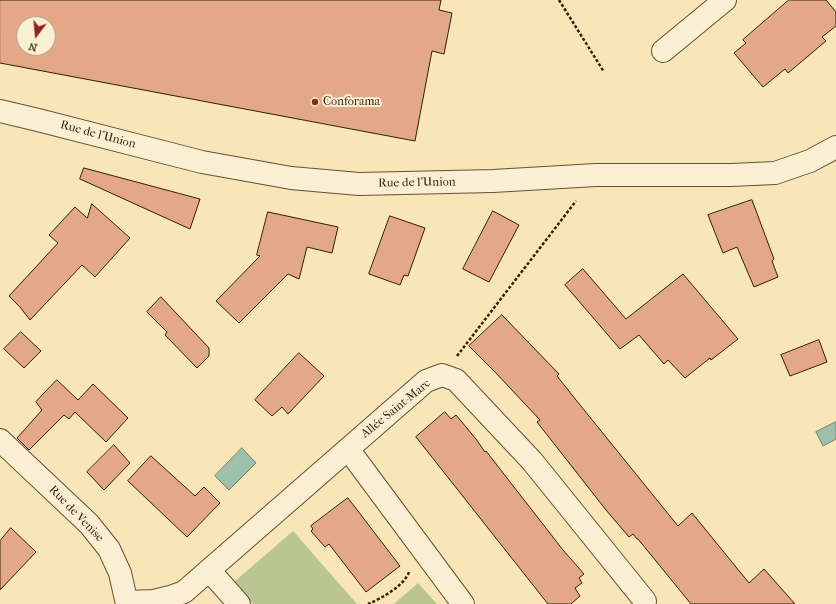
<!DOCTYPE html>
<html>
<head>
<meta charset="utf-8">
<style>
  body { margin:0 }
  #map { position:relative; width:836px; height:604px; overflow:hidden; background:#f8e6b9; font-family:"IM FELL French Canon",serif }
  canvas { display:block }
  .north { position:absolute; left:16px; top:16px; width:40px; height:40px; box-sizing:border-box; background:#faefd2; border:1px solid #ab9b80; border-radius:50%; rotate:196deg; font-size:11px; font-weight:700; line-height:16px; text-align:center; color:#341e05 }
  .north::after { content:''; display:block; margin:auto; width:14px; height:18px; background:#8f2418; clip-path:polygon(50% 0,100% 100%,50% 72%,0 100%) }
</style>
</head>
<body>
<div id="map">
<canvas width="836" height="604"></canvas>
<div class="north">N</div>
</div>
<script>
const ctx = document.querySelector('canvas').getContext('2d');
ctx.lineJoin = 'round';
function fillPath(path, color) {
  ctx.fillStyle = color;
  ctx.fill(path, 'evenodd');
}
function strokePath(path, color, width, dash) {
  ctx.strokeStyle = color;
  ctx.lineWidth = width;
  ctx.lineCap = dash ? 'butt' : 'round';
  ctx.setLineDash(dash || []);
  ctx.stroke(path);
}
function label(font, color, halo, rows, align = 'center') {
  ctx.font = font + ' "IM FELL French Canon",serif';
  ctx.lineWidth = 4;
  ctx.setLineDash([]);
  ctx.textBaseline = 'middle';
  ctx.strokeStyle = halo;
  ctx.fillStyle = color;
  for (const [text, x, y, turn = 0] of rows) {
    ctx.save();
    ctx.translate(x, y);
    ctx.rotate((+turn || 0) * Math.PI / 180);
    ctx.textAlign = isNaN(turn) ? turn : align;
    if (halo) ctx.strokeText(text, 0, 0);
    ctx.fillText(text, 0, 0);
    ctx.restore();
  }
}
fillPath(new Path2D(`
  M293,531l64,73h-104l-19,-22z
  M418,583l19,21h-43z`), '#bac691');
const water = new Path2D(`
  M836,422v17l-13,7 -7,-14z
  M242,448l14,15 -27,27 -14,-14z`);
fillPath(water, '#9dc0ac');
strokePath(water, '#737f69', 1);
const building = new Path2D(`
  M0,0h441l-2,10 13,3 -8,41 -12,-3 -17,90 -415,-78zM24,24h24v24h-24z
  M789,0h37l10,12v14l-14,11 4,4 -38,32 -3,-4 -22,18 -29,-34 12,-10 -3,-3z
  M84,168l116,31 -10,30 -110,-50z
  M752,200l22,59 -2,2 6,16 -24,10 -17,-40 -14,6 -15,-38z
  M92,204l38,34 -35,39 -13,-12 -52,55 -10,-13 -11,-11 49,-53 -9,-8 26,-28 12,11z
  M493,211l26,14 -30,57 -26,-13z
  M268,212l70,15 -6,26 -25,-6 -8,32 -11,-5 -49,49 -23,-22 44,-45 -3,-1z
  M390,216l35,12 -17,48 -4,-1 -4,10 -31,-11z
  M583,269l43,50 57,-45 55,65 -27,21 -1,-2 -25,20 -17,-18 -4,4 -25,-29 -19,14 -55,-64z
  M161,297l48,51v8l-12,12 -32,-33 2,-3 -20,-20z
  M502,315l57,59 -2,2 19,24 102,126 14,-13 57,70 15,-14 31,35h-104l-53,-65h-1l-4,-5 -4,3 -23,-27 -69,-88 3,-2 -45,-48 -26,-26z
  M21,332l20,19 -17,17 -20,-19z
  M819,340l8,22 -37,14 -9,-21z
  M299,353l25,23 -36,38 -6,-7 -10,9 -17,-16z
  M57,380l21,20 15,-16 35,34 -22,24 -31,-30 -6,7 -5,-4 -35,35 -12,-12 25,-28 -6,-8z
  M445,412l6,7 5,-4 20,24 9,13 1,-1 77,99 21,24 -5,4 3,5 -7,5 5,8 -9,8h-23l-132,-167z
  M114,445l16,18 -26,27 -17,-18z
  M151,456l44,40 9,-9 16,16 -33,34 -59,-56z
  M348,498l52,68 -34,26 -37,-48 -4,3 -14,-16 2,-2 -2,-3z
  M11,528l25,24 -36,38v-49z`);
fillPath(building, '#e2a887');
strokePath(building, '#341e05', 1);
const minor = new Path2D(`
  M663,51l62,-51
  M0,111l38,9 164,42 89,16 68,6 134,-3 103,-6h135l44,-2 35,-12 26,-14
  M0,440l89,84 20,25 11,24 7,31
  M348,449l115,155
  M209,570l30,34
  M127,602l27,-1 16,-4 14,-5 242,-211 16,-6 14,5 76,81 113,140`);
strokePath(minor, '#655032', 24);
strokePath(new Path2D(`
  M559,0l45,72
  M457,356l119,-155
  M368,604c14,-6 36,-18 41,-32`), '#341e05', 2.5, [3, 2]);
strokePath(minor, '#faefd2', 22);
for (const [x, y, r, color] of [
  [315,102,4,"#8f2418"]
]) {
  const dot = new Path2D();
  dot.arc(x, y, r, 0, 2 * Math.PI);
  ctx.fillStyle = color;
  ctx.fill(dot);
  strokePath(dot, '#faefd2', 1.5);
}
label('12px', '#341e05', '#faefd2', [
  ["Conforama",323,102]
], 'left');
label('12px', '#341e05', '#faefd2', [
  ["Rue de l'Union",98,135,15],
  ["Rue de l'Union",417,183,-1],
  ["Allée Saint-Marc",396,409,-39],
  ["Rue de Venise",76,514,46]
]);
</script>
</body>
</html>
